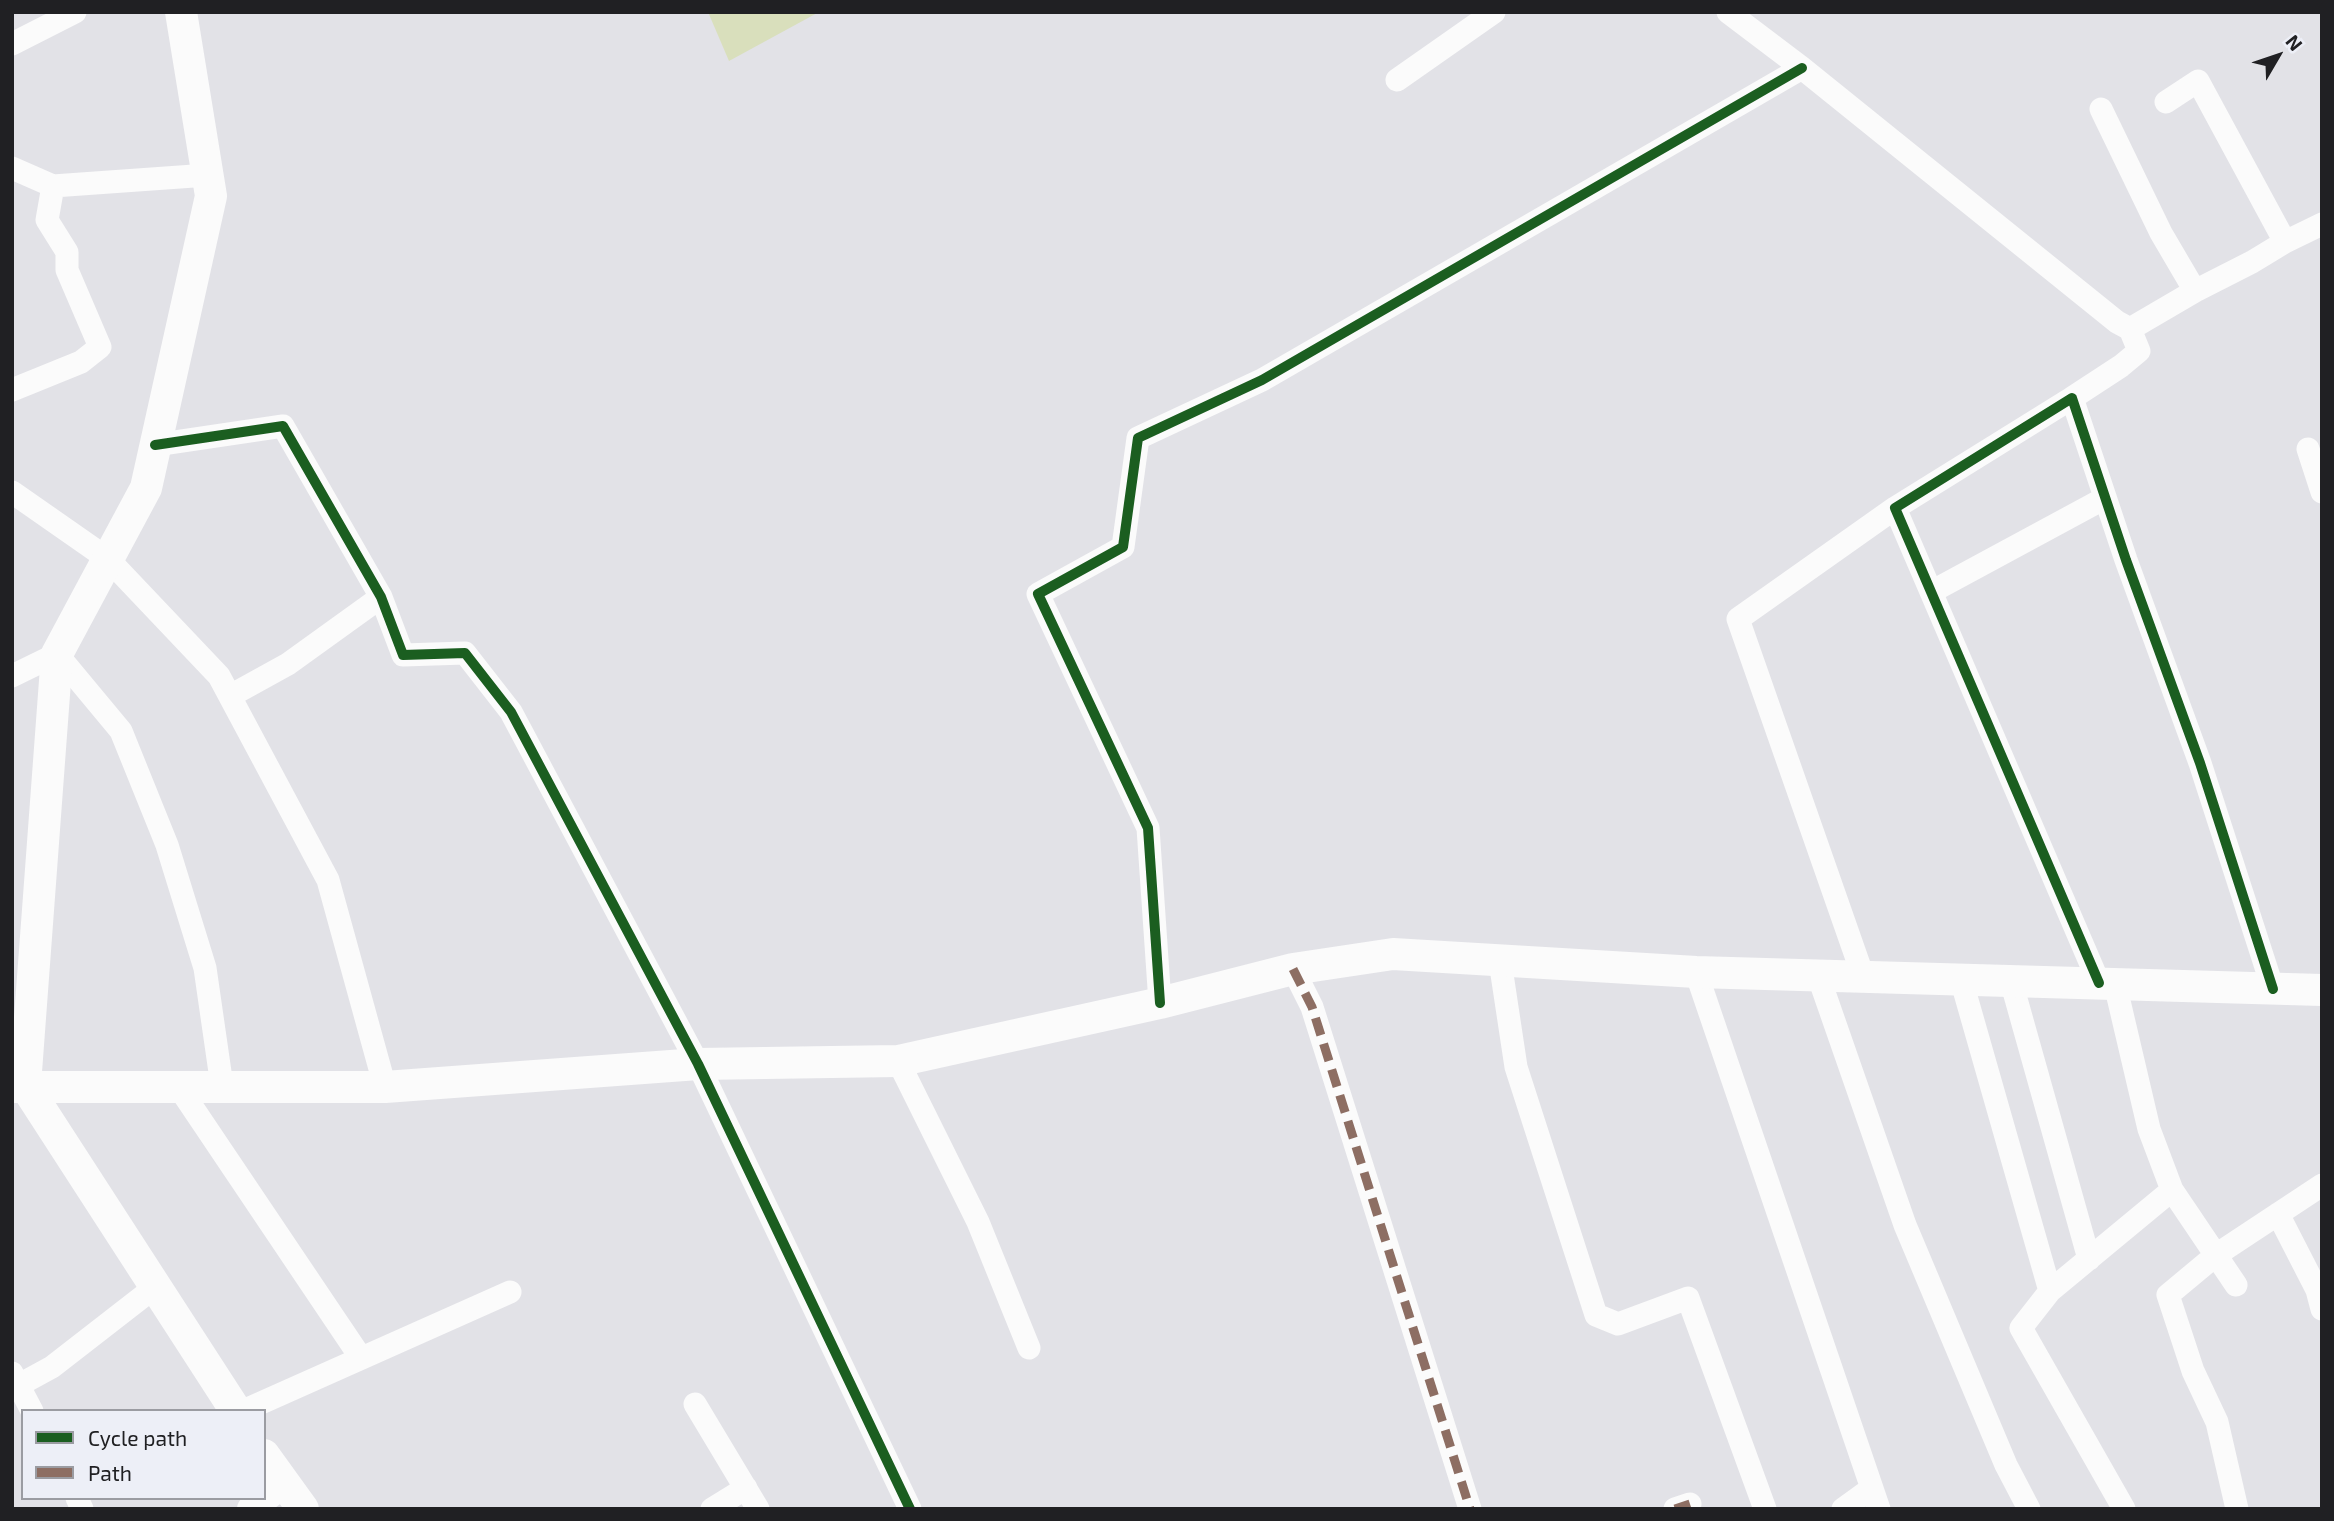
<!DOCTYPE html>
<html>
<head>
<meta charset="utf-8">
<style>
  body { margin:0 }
  #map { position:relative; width:2334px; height:1521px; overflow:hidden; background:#e2e2e7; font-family:"Exo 2",sans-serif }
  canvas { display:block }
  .frame { position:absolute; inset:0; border:14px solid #202023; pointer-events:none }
  .legend { position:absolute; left:21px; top:1409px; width:245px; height:91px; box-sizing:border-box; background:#edeff7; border:2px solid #9b9ca2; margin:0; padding:9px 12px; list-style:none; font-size:21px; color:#202023 }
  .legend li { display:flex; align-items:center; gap:14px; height:35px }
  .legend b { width:35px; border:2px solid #9b9ca2 }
  .north { position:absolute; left:2243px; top:21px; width:70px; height:70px; -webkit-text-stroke:5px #edeff7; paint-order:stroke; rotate:51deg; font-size:19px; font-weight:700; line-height:28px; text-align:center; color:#202023 }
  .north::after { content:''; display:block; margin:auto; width:24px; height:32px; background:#202023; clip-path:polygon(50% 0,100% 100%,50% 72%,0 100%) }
</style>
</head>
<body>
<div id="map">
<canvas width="2334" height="1521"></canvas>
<div class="frame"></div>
<ul class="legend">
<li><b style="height:9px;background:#1b5e20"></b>Cycle path</li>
<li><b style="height:9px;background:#8d6e63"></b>Path</li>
</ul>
<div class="north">N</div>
</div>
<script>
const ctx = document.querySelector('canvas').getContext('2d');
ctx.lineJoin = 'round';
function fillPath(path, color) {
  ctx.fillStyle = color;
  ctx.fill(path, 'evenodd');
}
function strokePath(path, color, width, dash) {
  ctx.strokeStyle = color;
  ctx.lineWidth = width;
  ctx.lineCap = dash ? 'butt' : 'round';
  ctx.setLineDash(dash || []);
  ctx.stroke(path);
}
fillPath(new Path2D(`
  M708,12h111l-90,49z`), '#d9dfbc');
strokePath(new Path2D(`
  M1728,12l74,56 315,254 13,7 65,-38
  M12,44l63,-32
  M1397,80l97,-68
  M2166,102l32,-21 87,161 37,-18
  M2101,109l60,124 34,58 57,-29 33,-20
  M12,168l41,18 155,-11
  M12,390l69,-28 19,-15 -33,-77v-18l-20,-32 6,-34
  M2072,398l49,-32 18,-15 -9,-22
  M155,445l128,-19 98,171 22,58 62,-2 46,59 187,352 212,445
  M2308,449l14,43
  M12,492l96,67 111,117 109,204 57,207
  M1931,592l174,-94
  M12,676l45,-22 64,77 46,114 38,123 17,118
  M230,696l58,-32 93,-67
  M1500,961l16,106 80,248 22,9 70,-26 77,211
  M1293,969l19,38 158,502
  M1696,972l183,537
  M1818,975l87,250 101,240 23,44
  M1863,976l-125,-357 157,-111
  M1961,979l89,312
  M2011,981l78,278
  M2099,983l-204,-475 177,-110 54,162 74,203 73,226
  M2115,984l34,145 23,61 64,95
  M1160,1003l-12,-175 -110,-234 85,-47 15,-109 124,-58 540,-312
  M898,1061l80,161 51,126
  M178,1086l183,272
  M2278,1214l39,76 5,19
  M12,1373l20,38
  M19,1385l33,-18 103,-80
  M695,1404l63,105
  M243,1411l267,-119
  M77,1498l5,11
  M712,1509l34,-21
  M1675,1509l15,-5
  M1843,1509l29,-21
  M2124,1509l-103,-181 29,-37 122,-101
  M2237,1509l-20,-87 -24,-51 -25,-76 48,-40 106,-70`), '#fbfbfb', 23);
strokePath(new Path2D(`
  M251,1509l32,-25`), '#fbfbfb', 28);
strokePath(new Path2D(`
  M181,12l30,184 -65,292 -89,166 -32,431 211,326
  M12,1087h373l313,-23 200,-3 262,-58 133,-34 100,-15 303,18 626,18
  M264,1455l39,54`), '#fbfbfb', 32);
strokePath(new Path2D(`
  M1293,969l19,38 158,502
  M1675,1509l15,-5`), '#8d6e63', 9, [18, 9]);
strokePath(new Path2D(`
  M155,445l128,-19 98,171 22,58 62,-2 46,59 187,352 212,445
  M2099,983l-204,-475 177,-110 54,162 74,203 73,226
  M1160,1003l-12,-175 -110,-234 85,-47 15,-109 124,-58 540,-312`), '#1b5e20', 10);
</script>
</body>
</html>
